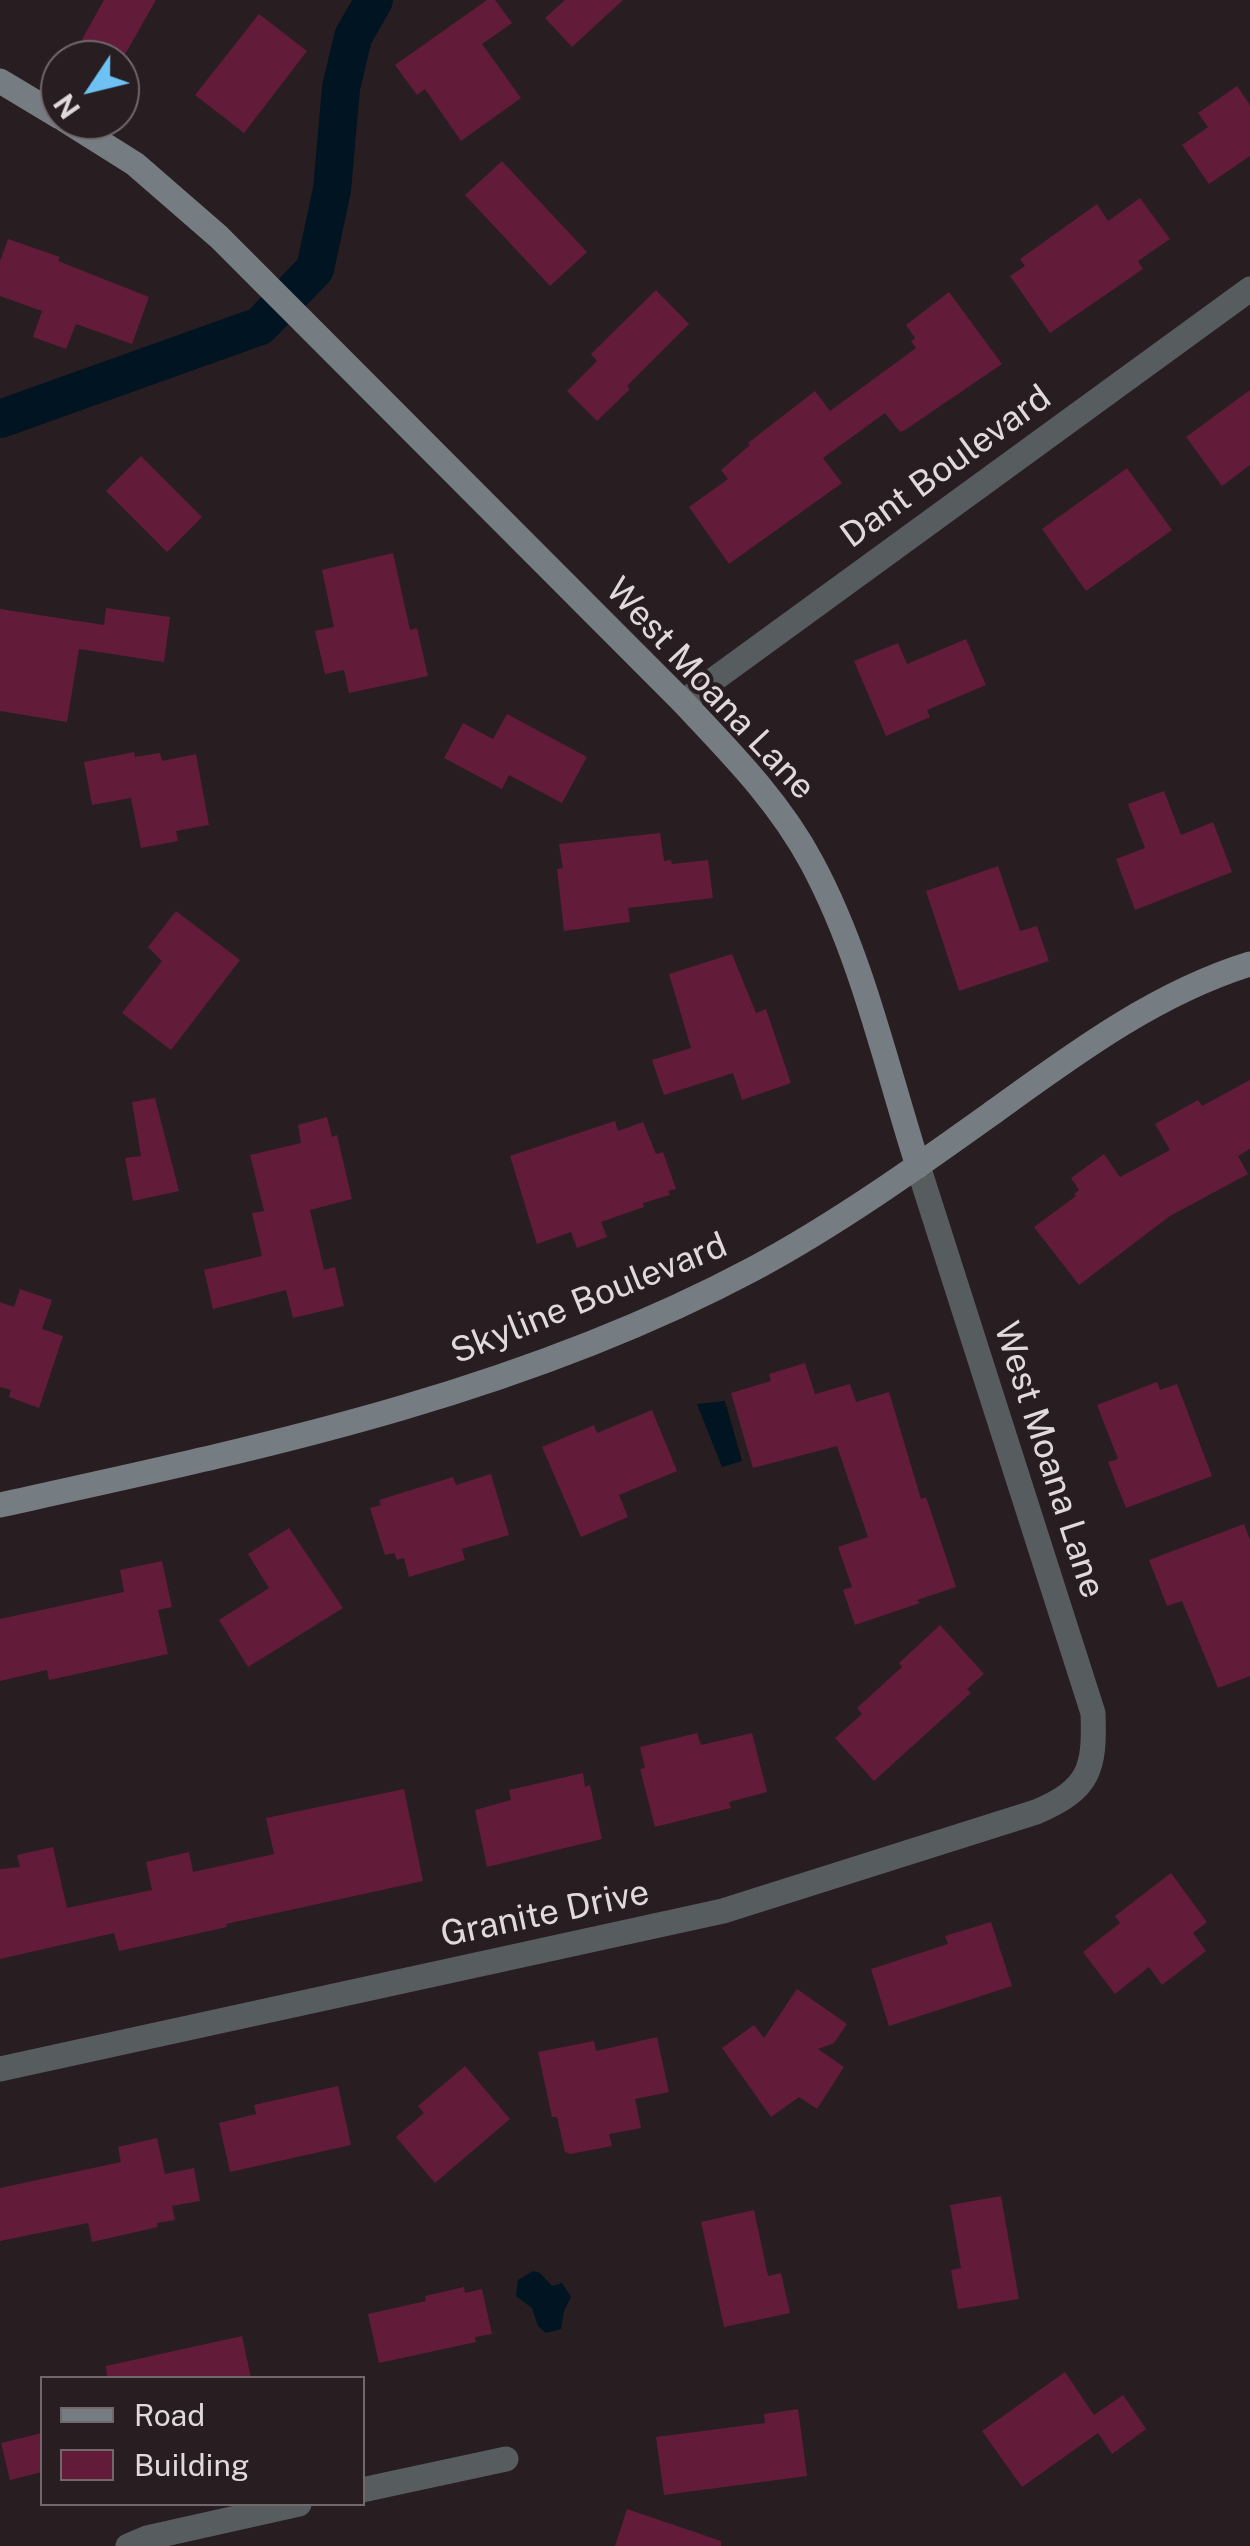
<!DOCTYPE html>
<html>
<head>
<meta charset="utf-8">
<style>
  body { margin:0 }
  #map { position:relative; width:1250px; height:2546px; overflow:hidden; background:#281d21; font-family:"Public Sans",sans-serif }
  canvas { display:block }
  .legend { position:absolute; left:40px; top:2376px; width:325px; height:130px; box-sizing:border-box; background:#281d21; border:2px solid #72686b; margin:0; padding:12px 18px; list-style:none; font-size:30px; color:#e1d9db }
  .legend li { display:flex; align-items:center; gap:20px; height:50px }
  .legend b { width:50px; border:2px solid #72686b }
  .north { position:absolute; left:40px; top:40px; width:100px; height:100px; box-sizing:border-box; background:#281d21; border:2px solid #72686b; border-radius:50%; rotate:235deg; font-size:28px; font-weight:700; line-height:40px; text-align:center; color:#e1d9db }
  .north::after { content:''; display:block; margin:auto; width:35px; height:45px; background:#6dc2f3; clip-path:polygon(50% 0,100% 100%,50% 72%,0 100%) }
</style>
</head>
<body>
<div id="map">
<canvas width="1250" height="2546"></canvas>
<ul class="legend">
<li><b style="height:12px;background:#757d82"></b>Road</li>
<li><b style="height:28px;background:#621c3a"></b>Building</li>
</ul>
<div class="north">N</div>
</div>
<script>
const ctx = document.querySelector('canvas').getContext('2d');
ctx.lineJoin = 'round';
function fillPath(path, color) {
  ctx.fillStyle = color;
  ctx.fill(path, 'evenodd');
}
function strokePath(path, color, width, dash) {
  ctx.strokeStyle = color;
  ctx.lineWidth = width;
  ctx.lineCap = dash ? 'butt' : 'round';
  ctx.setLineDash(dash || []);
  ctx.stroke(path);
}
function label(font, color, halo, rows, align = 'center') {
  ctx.font = font + ' "Public Sans",sans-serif';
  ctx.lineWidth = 8;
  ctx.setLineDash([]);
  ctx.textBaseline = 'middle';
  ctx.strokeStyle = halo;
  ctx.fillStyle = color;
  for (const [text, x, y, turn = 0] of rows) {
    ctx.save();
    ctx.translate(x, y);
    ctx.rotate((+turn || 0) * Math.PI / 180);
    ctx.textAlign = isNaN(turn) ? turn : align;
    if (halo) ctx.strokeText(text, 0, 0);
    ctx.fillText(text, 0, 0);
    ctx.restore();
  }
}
fillPath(new Path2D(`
  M725,1401l17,60 -20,6 -25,-63z
  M533,2271l7,2 12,13 10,-3 9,14 -7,14 -3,18 -15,4 -8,-7 -6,-18 -16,-12 2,-16z`), '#001421');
strokePath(new Path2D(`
  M0,419l260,-93 55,-57 17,-79 9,-102 12,-51 21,-37`), '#001421', 38);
fillPath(new Path2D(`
  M104,0h52l-36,63v-3l-39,-19z
  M487,0h8l17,23 -30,21 39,54 -60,43 -36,-52 -8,6 -22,-30z
  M565,0h58l-51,47 -27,-29z
  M259,14l48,37 -63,82 -49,-38z
  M1237,86l13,19v51l-41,28 -27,-39 26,-18 -10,-14z
  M502,161l85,91 -37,34 -85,-91z
  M1140,198l30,41 -32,22 5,8 -93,64 -40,-57 15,-10 -5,-7 77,-55 11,17z
  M8,239l52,18 -2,4 91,36 -17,47 -56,-20 -10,25 -33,-12 9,-26 -42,-15v-35z
  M656,290l33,34 -62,62 3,3 -33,32 -30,-30 30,-30 -6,-7z
  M949,292l53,72 -97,66 -5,2 -15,-19 -62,45 19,25 -113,81 -40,-57 39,-28 -7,-9 29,-25 -2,-2 67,-52 15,20 86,-63 -5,-7 4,-3 -9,-13z
  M1250,390v75l-28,21 -36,-49z
  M141,456l61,61 -35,35 -61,-61z
  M1127,468l45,62 -86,61 -44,-62z
  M393,553l17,77 7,-2 11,48 -79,17 -5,-23 -19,4 -10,-43 19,-4 -12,-57z
  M106,608l64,9 -6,45 -85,-13 -12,73 -67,-11v-102l104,16z
  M966,639l20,46 -59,25 3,7 -44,19 -32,-75 44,-18 9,21z
  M507,714l80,43 -25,46 -53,-28 -7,14 -58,-31 19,-35 30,16z
  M134,752l1,5 25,-4 2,8 34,-7 13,71 -33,6 2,10 -37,7 -10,-50 -39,7 -8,-43z
  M1164,791l17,44 32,-13 19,50 -97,38 -19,-51 29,-11 -17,-44z
  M660,833l4,28 7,-1 1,4 36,-4 5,38 -85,10 2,14 -66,9 -7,-62 6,-1 -4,-24z
  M998,866l22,65 17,-5 12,35 -90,30 -33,-100z
  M176,911l64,49 -69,90 -49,-37 40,-52 -14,-14z
  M732,954l24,59 10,-4 25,74 -49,17 -9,-27 -69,22 -12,-35 39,-12 -22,-74z
  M1250,1080v69l-12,7 10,18 -78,42 -91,69 -45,-58 42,-31 -2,-2 5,-4 -8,-12 33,-24 16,23 50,-27 -15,-26 43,-24 4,6z
  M155,1098l24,93 -46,10 -8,-43 16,-2 -9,-54z
  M327,1117l5,20 5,-2 15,64 -42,11 14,60 11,-3 9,39 -51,12 -7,-28 -73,19 -9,-39 58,-14 -10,-43 12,-2 -14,-56 51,-12 -3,-18z
  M615,1121l3,10 25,-9 13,32 7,-2 13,37 -8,2 2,4 -27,8 1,4 -43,15 6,15 -30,11 -6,-16 -34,12 -27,-88z
  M20,1289l32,11 -10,29 21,7 -24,72 -30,-11 2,-7 -11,-3v-85l14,5z
  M805,1363l10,31 35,-10 6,18 33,-10 32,107 5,-2 30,90 -39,13 3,3 -65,22 -12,-35 9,-3 -14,-40 30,-10 -31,-91 -84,22 -22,-75 40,-12 -2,-7z
  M1157,1382l3,8 17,-6 35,92 -86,32 -18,-46 10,-3 -21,-54z
  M652,1410l25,61 -58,24 9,22 -47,20 -39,-90 52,-22 3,8z
  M491,1474l18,61 -47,14 3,11 -56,17 -5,-19 -7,2 -3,-7 -9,2 -15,-47 11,-3 -2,-5 74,-23 3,8z
  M1244,1524l6,16v136l-32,12 -36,-87 -15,5 -18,-46z
  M289,1528l54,80 -95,59 -29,-47 50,-32 -21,-34z
  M162,1561l10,46 -14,3 10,44 -119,26 -2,-10 -47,11v-62l124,-27 -4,-22z
  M940,1625l44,49 -17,15 4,4 -97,88 -39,-43 27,-24 -5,-6 45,-41 -3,-4z
  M697,1733l4,12 51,-12 15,59 -38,10 2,6 -76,19 -15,-58 5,-1 -5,-21z
  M583,1773l2,14 5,-2 12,54 -115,28 -12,-57 36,-10 -2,-10z
  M404,1789l19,92 -197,43 1,3 -108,24 -5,-18 -114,26v-90l20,-2 -3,-12 36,-8 14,61 85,-18 -6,-28 43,-10 4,20 81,-18 -8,-36z
  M1171,1873l36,49 -14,11 13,18 -44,34 -13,-18 -34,27 -32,-42 37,-29 -5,-7z
  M991,1922l21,64 -123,40 -18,-57 77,-25 -3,-8z
  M797,1989l50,35 -13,19 -16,6 26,18 -27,42 -18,-12 -28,20 -49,-69 32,-23 10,13z
  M657,2037l12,55 -34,7 6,29 -32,6 3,12 -42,8 -5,-2 -8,-35h-5l-14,-65 56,-11 2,10z
  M465,2066l45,53 -75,64 -39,-46 28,-24 -6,-7z
  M338,2086l13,59 -121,27 -11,-49 37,-9 -2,-9z
  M157,2138l8,36 29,-6 6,33 -28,5 3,14 -18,3 1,4 -66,15 -4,-19 -88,18v-53l121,-26 -3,-15z
  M1001,2196l18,103 -61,10 -7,-39 10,-2 -11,-63z
  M754,2210l14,66 13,-3 9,40 -66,14 -23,-105z
  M464,2287l1,6 17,-4 10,45 -17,3 1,5 -97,21 -11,-49 58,-13 -1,-5z
  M242,2336l9,42h-144l-1,-12z
  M1065,2372l29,43 29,-20 23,34 -34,25 -14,-21 -76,54 -40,-56z
  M798,2409l9,67 -143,19 -8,-58 109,-14 -1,-9z
  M42,2433v39l-32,8 -9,-37z
  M627,2509l94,32v5h-106z`), '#621c3a');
strokePath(new Path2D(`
  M683,702l567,-413
  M0,2069l723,-158 313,-99c54,-23 59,-43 57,-99l-175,-547
  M362,2490l144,-31
  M128,2546l19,-8 152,-34`), '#575c5f', 25);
strokePath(new Path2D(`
  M0,81l60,36
  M65,120l70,44 84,73 464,465c47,50 96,99 129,161 50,93 74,203 106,303
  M0,1505c259,-57 519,-111 755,-237 85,-46 163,-102 240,-157 79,-57 161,-118 255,-147`), '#757d82', 25);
label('35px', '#e1d9db', '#281d21', [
  ["Dant Boulevard",946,467,-36],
  ["West Moana Lane",710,689,47],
  ["Skyline Boulevard",589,1299,-22],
  ["West Moana Lane",1049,1460,72],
  ["Granite Drive",545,1914,-12]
]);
</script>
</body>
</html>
